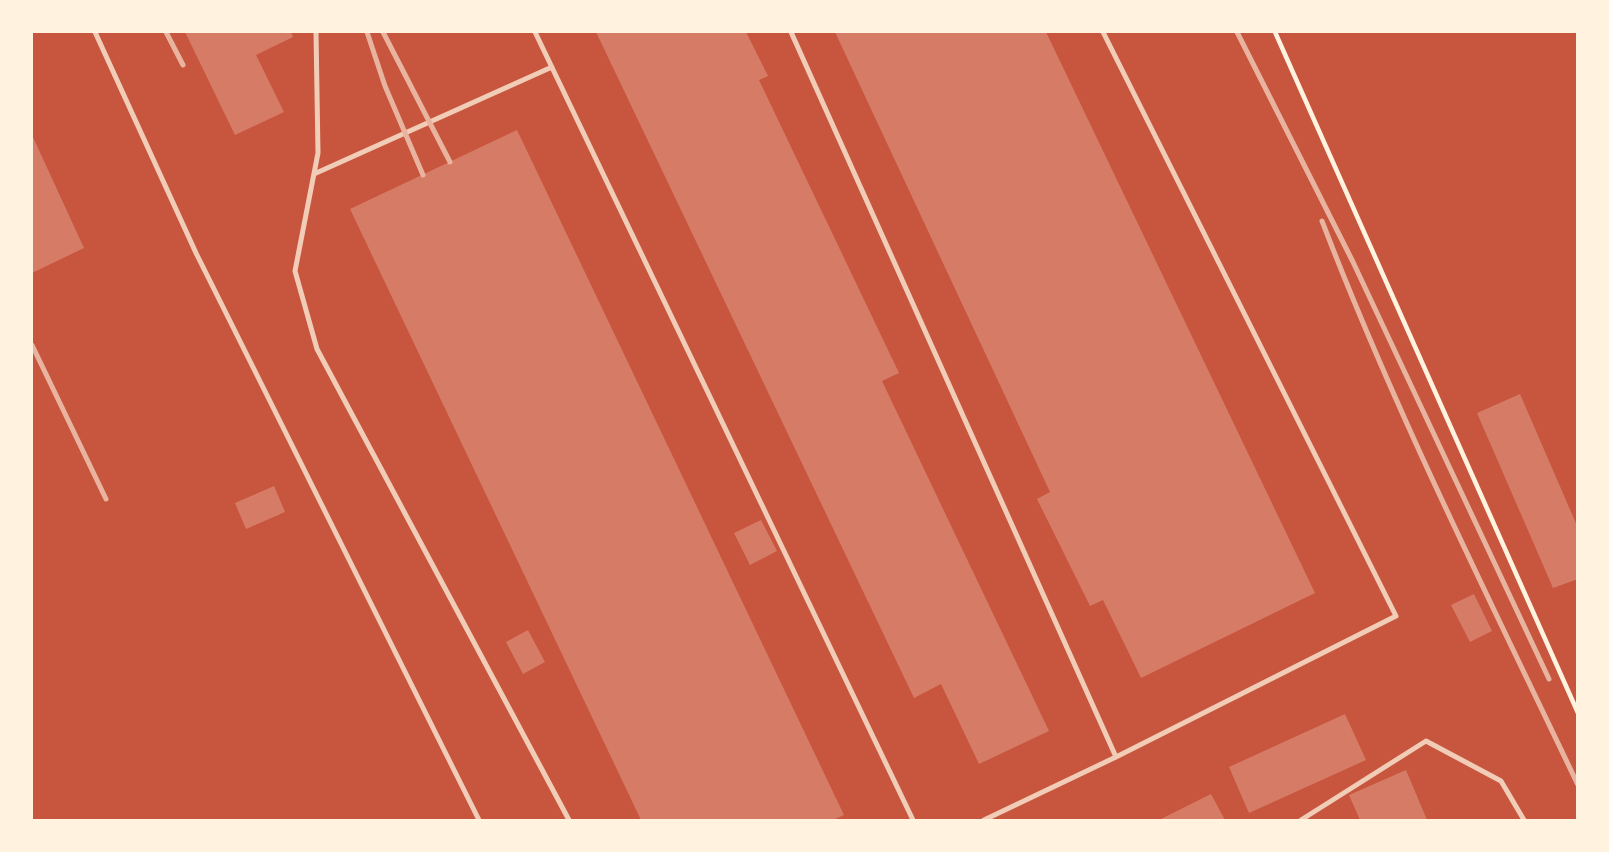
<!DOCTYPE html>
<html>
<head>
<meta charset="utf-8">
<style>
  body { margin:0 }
  #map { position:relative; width:1609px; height:852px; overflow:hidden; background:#c8553d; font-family:"IBM Plex Sans",sans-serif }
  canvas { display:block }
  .frame { position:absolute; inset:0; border:33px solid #fff3e0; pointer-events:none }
</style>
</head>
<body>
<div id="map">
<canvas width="1609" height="852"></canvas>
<div class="frame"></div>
</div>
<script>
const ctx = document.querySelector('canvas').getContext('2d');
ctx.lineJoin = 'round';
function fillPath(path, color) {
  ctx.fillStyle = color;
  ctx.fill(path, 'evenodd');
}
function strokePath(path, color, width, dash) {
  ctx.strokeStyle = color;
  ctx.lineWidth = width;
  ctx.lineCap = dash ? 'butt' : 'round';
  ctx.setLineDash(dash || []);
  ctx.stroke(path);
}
fillPath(new Path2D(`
  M185,32h106l2,5 -37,18 28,57 -49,23z
  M596,32h150l22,44 -9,4 140,293 -17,8 167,350 -70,33 -38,-80 -27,14z
  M835,32h211l269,561 -174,85 -38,-78 -13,6 -53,-107 13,-7z
  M517,130l327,685 -11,5h-192l-291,-611z
  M32,135l52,113 -52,25z
  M1520,394l58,134v51l-25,9 -76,-175z
  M274,486l11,26 -39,17 -11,-26z
  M761,520l16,31 -27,14 -16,-32z
  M1474,594l18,37 -22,11 -19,-37z
  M528,630l17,32 -22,12 -17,-32z
  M1345,714l21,46 -117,53 -20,-46z
  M1406,770l21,50h-67l-11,-25z
  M1211,794l14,26h-66z`), '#d67c66');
strokePath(new Path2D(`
  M1275,32l303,681`), '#fff3e0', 4.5);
strokePath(new Path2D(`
  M95,32l101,221 283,567
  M316,32l2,121 -23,118 22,78 252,471
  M535,32l378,788
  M791,32l325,725
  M314,174l238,-107
  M984,820l132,-63 280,-141 -293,-584
  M1301,820l125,-79 75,40 23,39`), '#f1ccb7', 5);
strokePath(new Path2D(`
  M166,32l17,33
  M367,32l18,54 38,89
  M383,32l67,130
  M1237,32l116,230 196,417
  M1322,221c74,193 167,377 256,564
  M32,345l74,154`), '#e9b49f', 5);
</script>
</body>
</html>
